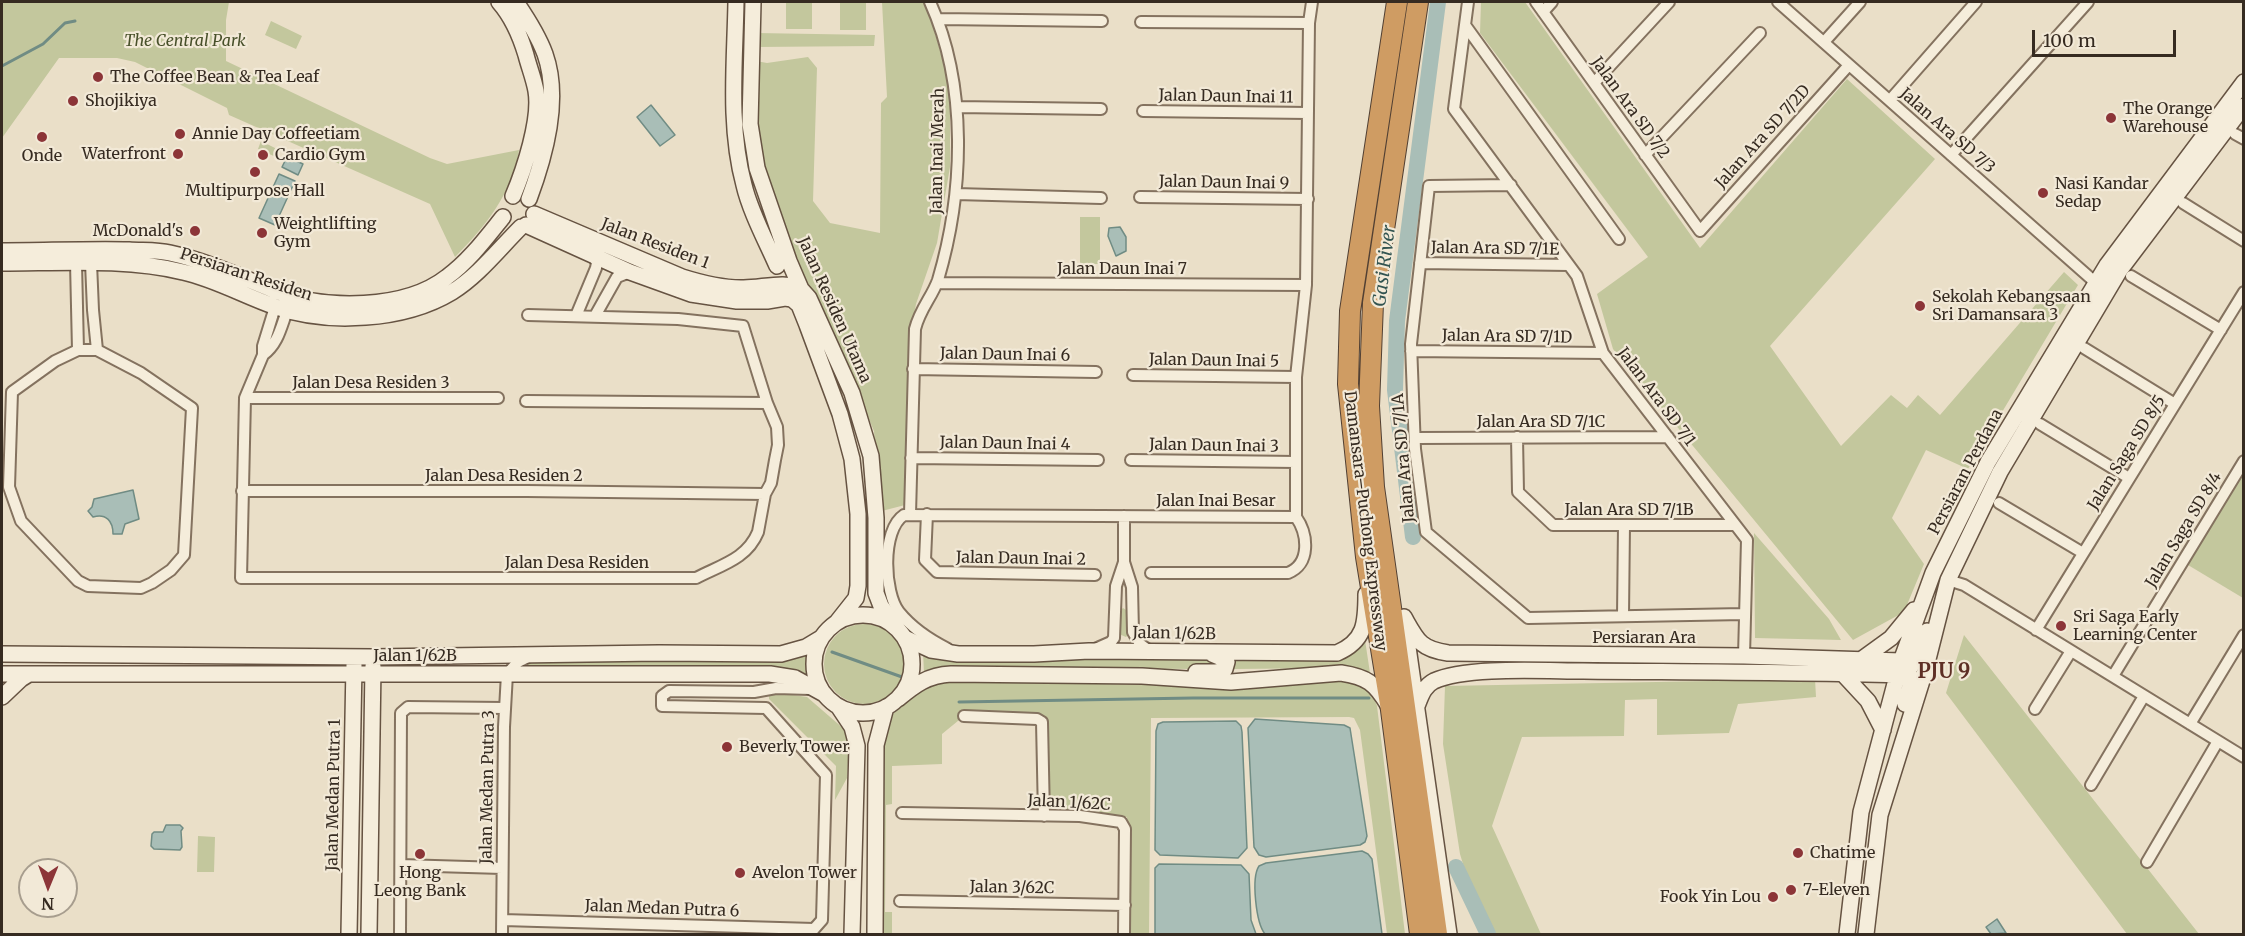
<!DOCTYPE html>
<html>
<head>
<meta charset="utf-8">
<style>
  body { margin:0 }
  #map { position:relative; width:2245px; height:936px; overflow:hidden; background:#eadfc8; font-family:Merriweather,serif }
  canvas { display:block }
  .frame { position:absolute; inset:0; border:3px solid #362b21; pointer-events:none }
  .north { position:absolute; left:18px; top:858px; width:60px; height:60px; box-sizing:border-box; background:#f2e9d7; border:2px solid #a79d8e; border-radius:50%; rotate:181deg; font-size:16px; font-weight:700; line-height:24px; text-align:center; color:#362b21 }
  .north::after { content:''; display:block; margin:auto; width:21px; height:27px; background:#8c3538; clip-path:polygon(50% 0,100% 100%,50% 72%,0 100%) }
  .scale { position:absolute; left:2032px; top:30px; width:144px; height:27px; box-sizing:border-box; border:3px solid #362b21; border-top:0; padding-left:8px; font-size:18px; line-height:21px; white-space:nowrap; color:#362b21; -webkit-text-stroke:4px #f2e9d7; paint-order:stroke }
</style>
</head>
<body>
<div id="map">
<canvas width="2245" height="936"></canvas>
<div class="frame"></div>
<div class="north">N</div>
<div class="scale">100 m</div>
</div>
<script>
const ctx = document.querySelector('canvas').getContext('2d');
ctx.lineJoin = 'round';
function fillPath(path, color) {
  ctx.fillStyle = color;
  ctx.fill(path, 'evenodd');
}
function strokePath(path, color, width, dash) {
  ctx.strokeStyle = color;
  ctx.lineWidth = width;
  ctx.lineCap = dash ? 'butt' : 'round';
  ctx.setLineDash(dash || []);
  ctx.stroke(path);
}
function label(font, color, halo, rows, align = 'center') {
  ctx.font = font + ' Merriweather,serif';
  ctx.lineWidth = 4.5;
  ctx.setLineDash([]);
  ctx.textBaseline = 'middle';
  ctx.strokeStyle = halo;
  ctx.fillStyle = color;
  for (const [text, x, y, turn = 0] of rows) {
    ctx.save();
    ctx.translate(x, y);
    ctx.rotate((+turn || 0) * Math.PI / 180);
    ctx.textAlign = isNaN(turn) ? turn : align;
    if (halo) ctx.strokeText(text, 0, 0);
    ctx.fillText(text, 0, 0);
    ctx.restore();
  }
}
fillPath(new Path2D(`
  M2,2h227l-3,18v41l204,97 17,6 72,-14c-7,44 -34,77 -64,107l-25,-53 -201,-89 -2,-7 -92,-46 -18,-4h-58l-57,80z
  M786,2h26v27h-26z
  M840,2h26v28h-26z
  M882,2h44l24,84v81l-13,76 -21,61 -8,47 -3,154 -27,7 -4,-81 -18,-42 -63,-129 -25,-79 -12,-51v-97l119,2 -1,11 -117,1 -1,14 11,2 41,-6 9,11 -4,133 17,22 50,10 1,-130 6,-6z
  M1481,2h44l175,246 147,-169 88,80 -165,187 71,100 50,-51 16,13 11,-13 22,20 124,-143 14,13 -110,184 -42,-19 -34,68 32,46 -20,48 -51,28 -240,-291 -16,-55 51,-37 -168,-224z
  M271,21l31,15 -6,13 -31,-14z
  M261,141l18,9 -3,7 -18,-8z
  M1080,217h20v47h-20z
  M2243,473v125l-55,-33z
  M1754,533l75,86 12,21 -86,-2z
  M1123,608l6,4 -1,23 -2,2 -7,-3v-22z
  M824 664a40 40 0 1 1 80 0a40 40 0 1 1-80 0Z
  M1964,635l235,299h-72l-181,-241z
  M1365,640l5,33 -23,-5 -114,1 2,-5 -2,-5 124,-10z
  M923,652l17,7 279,1 -5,9 -276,-1 -14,5z
  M810,653v23l-14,-7 -276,-1 14,-8h254z
  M1815,679l1,18 -78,7 -9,29 -72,2v-36l-32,1 -1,36 -102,1 -30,89 49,108h-57l-24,-80 -17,-110 2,-58z
  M939,680l289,7 71,-6 56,-1 17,13 5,13 28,228h-18l-27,-204 -6,-12 -5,-1 -198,1 -2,216h-24l2,-117 -83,-1 1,-98 -81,-2 -22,18v30l-50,2v38l-6,1 -1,107h7v22h-14l2,-197 8,-18 5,-5 34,-29z
  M779,693l28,4 37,32 5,13 -2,36 -12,22 1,-34 -67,-67v-4z
  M198,836l17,1 -1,35h-17z`), '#c3c79d');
const water = new Path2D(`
  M651,105l24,30 -15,11 -23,-29z
  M287,157l16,7 -5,11 -16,-8z
  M279,174l16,7 -20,44 -16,-7z
  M1120,227l6,10v14l-10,5 -8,-20 1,-8z
  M133,490l6,29 -14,5 -3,10h-9c0,-13 -7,-21 -20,-17l-5,-6 4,-4 2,-8z
  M1255,719l89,6 6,3 17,108 -2,6 -5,3 -94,12 -7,-2 -5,-8 -6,-119z
  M1236,721l5,5 1,6 5,116 -9,10 -78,-3 -5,-5 1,-119 2,-7 5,-2z
  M166,825h14l3,3 -2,3 1,16 -2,3 -26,-1 -3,-3 1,-12 2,-2h9z
  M1362,851l6,3 4,5 10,75h-117c-9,-11 -14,-56 -6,-68l7,-3z
  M1159,864l82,1 8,9 2,46 5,14h-101v-66z
  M1997,919l9,14 -15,1 -5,-7z`);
fillPath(water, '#a9beb7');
strokePath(water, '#708c84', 1.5);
strokePath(new Path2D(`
  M2,66l41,-22 22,-21 10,-2
  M832,652l70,25
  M959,702l234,-4h176`), '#708c84', 3);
strokePath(new Path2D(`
  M1413,537l-18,-147 2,-69 41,-319
  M1456,867l32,67`), '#a9beb7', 16);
const street = new Path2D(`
  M1468,2l-14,107 123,167 26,77 144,187 -3,116
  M1536,2l164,229 149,-166
  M1778,2l318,281
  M1543,12l9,-10
  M938,19l164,2
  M1141,22l168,1
  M1465,25l154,214
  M1824,42l36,-40
  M1594,83l75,-81
  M1890,100l86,-98
  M957,107l144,2
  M1143,111l165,2
  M2235,134l9,5
  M1645,155l115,-122
  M1951,155l137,-153
  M1511,185l-82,1 -18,158 4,105 11,83 102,86 216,-4
  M956,194l145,4
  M1140,197l168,2
  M2183,203l61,38
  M76,263l2,87
  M91,263l2,47 4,40
  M1420,263l149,2
  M2131,276l90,54
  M937,283l369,2
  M275,307l-12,39v9l-18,43 -4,180h455c25,-13 51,-19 62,-46l7,-38 6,-11 4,-23 3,-15 -1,-18 -10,-24 -24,-77 -65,-7 -150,-4
  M576,316l20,-48 1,-6 -5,-7
  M595,316l22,-39 13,-5
  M2084,348l91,56
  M78,350h19l44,23 51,35 -8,147 -13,15 -19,13 -11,5 -53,-2 -10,-5 -57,-60 -12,-34 3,-95 43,-31z
  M1411,351l192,2
  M263,355c15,-11 18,-28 24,-44
  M913,369l183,3
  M1133,375l163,2
  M245,398h253
  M526,401l241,2
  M2040,424l89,54
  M1517,437l1,55 35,33h182
  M1415,438l253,-1
  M911,458l187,2
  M1131,460l165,2
  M242,491h285l238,3
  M1999,503l84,50
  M910,514l5,-185c5,-20 17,-32 23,-49 26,-88 30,-194 -8,-278
  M927,514l-2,46 12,12 158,3
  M1296,517v-140l10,-92 3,-262 3,-21
  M1124,562v-46
  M1151,573h137c23,-9 20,-39 8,-56
  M1948,580l16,5 280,172
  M1623,616l1,-91
  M2036,630l208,-338
  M948,649c-18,-9 -36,-21 -49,-37 -15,-19 -18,-82 5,-97l392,2
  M1095,649l16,-7 3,-4 2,-52 8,-24 8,25 1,45 7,12 10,7
  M2113,676l131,-215
  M810,689l-34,-1 -22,4 -85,-1 -7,5v10l104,2 60,67 -4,145 -8,9
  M2035,709l36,-58
  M964,716l73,3 5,3 2,94
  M2190,724l54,-89
  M2091,785l53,-89
  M902,813l178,3 41,6 4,7 -1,105
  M2147,862l71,-121
  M401,865l101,3
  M900,901l225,4
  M503,920l311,9
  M400,934l1,-221 7,-6 96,1
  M502,934l2,-207 3,-53 11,-12 10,-5`);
const secondary = new Path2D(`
  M499,2c14,16 21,33 27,53 3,12 8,24 10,36 5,28 -12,79 -23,105
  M516,2c11,16 22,33 29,52 16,45 0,102 -16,145
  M736,2c-1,60 -8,124 8,183 6,26 22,56 33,81
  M753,2l-3,122 7,44 32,93 12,28 8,9 43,95 19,63 5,62v75l5,13 17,23
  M534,214l148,63c19,6 39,11 59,11 19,1 43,-8 60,1
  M526,225l104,47 61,22 46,7h30l18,-3 7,1
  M2,251c42,0 84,-2 127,-1 13,1 28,0 41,3 37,8 71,24 106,38 49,19 129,19 171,-14 22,-16 39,-39 56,-60
  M2,263c57,0 125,-5 181,9 32,7 61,24 93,35 52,18 128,14 176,-15 26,-16 47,-43 69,-65
  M792,299l7,6 8,20 33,89 12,45 6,55v72l-2,12 -19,24
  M814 664a49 49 0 1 1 98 0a49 49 0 1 1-98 0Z
  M1404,617c13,23 16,32 44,36l296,3 157,5
  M1405,626l44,308
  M905,638l26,12 27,4h76l55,-3 248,2c28,-12 29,-30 29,-59
  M2,654l371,3 286,-4 122,1 25,-7 15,-9
  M1862,659l29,-21 23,-28
  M1196,672h20l9,-3 2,-7 -3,-3 -12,-5
  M1842,673l26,28 15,29
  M2,674h768l25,4 29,16
  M2,697l19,-18 8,-5
  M898,699c17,-14 30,-24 53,-25l191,2 89,6 110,-9c26,4 34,10 47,32
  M1905,704l5,-18 -1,-16 18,-39
  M838,706l14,21 5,19 -5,188
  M1417,706c4,-10 7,-20 17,-25 32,-15 112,-10 149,-10 105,1 209,1 314,4l12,-5
  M349,934l5,-269
  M369,934l4,-268
  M875,934l1,-189 10,-38
  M1847,934l14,-122 40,-151 32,-88 55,-111 119,-197 137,-183
  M1866,934l14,-119 45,-144 23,-91 52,-108 120,-202 124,-164`);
const highway = new Path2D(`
  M1397,2l-47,309 -2,73 18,173 25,153 29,224
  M1418,2l-45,301 -4,103 5,81 63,447`);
strokePath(street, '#84725f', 14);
strokePath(secondary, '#665342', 18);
strokePath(highway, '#524033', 22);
strokePath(street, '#f5eddb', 10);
strokePath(secondary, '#f5eddb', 15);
strokePath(highway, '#cf9c63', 20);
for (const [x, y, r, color] of [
  [98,77,6,"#8c3538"],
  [73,101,6,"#8c3538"],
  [2111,118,6,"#8c3538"],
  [180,134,6,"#8c3538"],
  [42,137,6,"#8c3538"],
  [178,154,6,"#8c3538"],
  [263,155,6,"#8c3538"],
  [255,172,6,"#8c3538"],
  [2043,193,6,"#8c3538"],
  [195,231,6,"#8c3538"],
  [262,233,6,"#8c3538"],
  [1920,306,6,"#8c3538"],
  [2061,626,6,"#8c3538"],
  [727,747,6,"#8c3538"],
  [1798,853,6,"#8c3538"],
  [420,854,6,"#8c3538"],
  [740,873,6,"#8c3538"],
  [1791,890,6,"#8c3538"],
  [1773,897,6,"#8c3538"]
]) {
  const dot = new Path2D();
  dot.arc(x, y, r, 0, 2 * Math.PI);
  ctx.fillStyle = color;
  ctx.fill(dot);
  strokePath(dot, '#f2e9d7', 2);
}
label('italic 16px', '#48502a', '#f2e9d7', [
  ["The Central Park",185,41]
]);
label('16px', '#362b21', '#f2e9d7', [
  ["The Coffee Bean & Tea Leaf",110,77],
  ["Shojikiya",85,101],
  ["The Orange",2123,109],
  ["Warehouse",2123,127],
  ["Annie Day Coffeetiam",192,134],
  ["Waterfront",166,154,"right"],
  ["Cardio Gym",275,155],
  ["Onde",42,156,"center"],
  ["Nasi Kandar",2055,184],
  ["Sedap",2055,202],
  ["Multipurpose Hall",255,191,"center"],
  ["Weightlifting",274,224],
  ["Gym",274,242],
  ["McDonald's",183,231,"right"],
  ["Sekolah Kebangsaan",1932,297],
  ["Sri Damansara 3",1932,315],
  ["Sri Saga Early",2073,617],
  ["Learning Center",2073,635],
  ["Beverly Tower",739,747],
  ["Chatime",1810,853],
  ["Hong",420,873,"center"],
  ["Leong Bank",420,891,"center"],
  ["Avelon Tower",752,873],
  ["7-Eleven",1803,890],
  ["Fook Yin Lou",1761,897,"right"]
], 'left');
label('16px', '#362b21', '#f2e9d7', [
  ["Jalan Daun Inai 11",1226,97,1],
  ["Jalan Ara SD 7/2",1630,108,54],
  ["Jalan Ara SD 7/3",1947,131,41],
  ["Jalan Ara SD 7/2D",1763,137,-48],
  ["Jalan Inai Merah",938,151,-89],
  ["Jalan Daun Inai 9",1224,183,1],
  ["Jalan Residen 1",655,244,21],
  ["Jalan Ara SD 7/1E",1495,249,1],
  ["Jalan Daun Inai 7",1122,269],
  ["Persiaran Residen",246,275,18],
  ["Jalan Residen Utama",834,310,66],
  ["Jalan Ara SD 7/1D",1507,337,1],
  ["Jalan Daun Inai 6",1005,355,1],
  ["Jalan Daun Inai 5",1214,361,1],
  ["Jalan Desa Residen 3",371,383],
  ["Jalan Ara SD 7/1",1656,397,53],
  ["Jalan Ara SD 7/1C",1541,422],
  ["Jalan Daun Inai 4",1005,444,1],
  ["Jalan Daun Inai 3",1214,446,1],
  ["Jalan Saga SD 8/5",2127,453,-58],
  ["Jalan Ara SD 7/1A",1404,458,-95],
  ["Persiaran Perdana",1966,472,-62],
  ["Jalan Desa Residen 2",504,476],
  ["Jalan Inai Besar",1216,501],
  ["Jalan Ara SD 7/1B",1629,510],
  ["Damansara–Puchong Expressway",1365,521,83],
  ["Jalan Saga SD 8/4",2184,530,-59],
  ["Jalan Daun Inai 2",1021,559,1],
  ["Jalan Desa Residen",577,563],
  ["Jalan 1/62B",1174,634,1],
  ["Persiaran Ara",1644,638],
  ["Jalan 1/62B",415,656],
  ["Jalan Medan Putra 3",488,787,-89],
  ["Jalan Medan Putra 1",334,795,-89],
  ["Jalan 1/62C",1069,803,3],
  ["Jalan 3/62C",1012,888,1],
  ["Jalan Medan Putra 6",662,909,2]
]);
label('italic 18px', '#325451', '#f2e9d7', [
  ["Gasi River",1385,266,-83]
]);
label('bold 20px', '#5e2f25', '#f2e9d7', [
  ["PJU 9",1944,672]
]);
</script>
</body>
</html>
